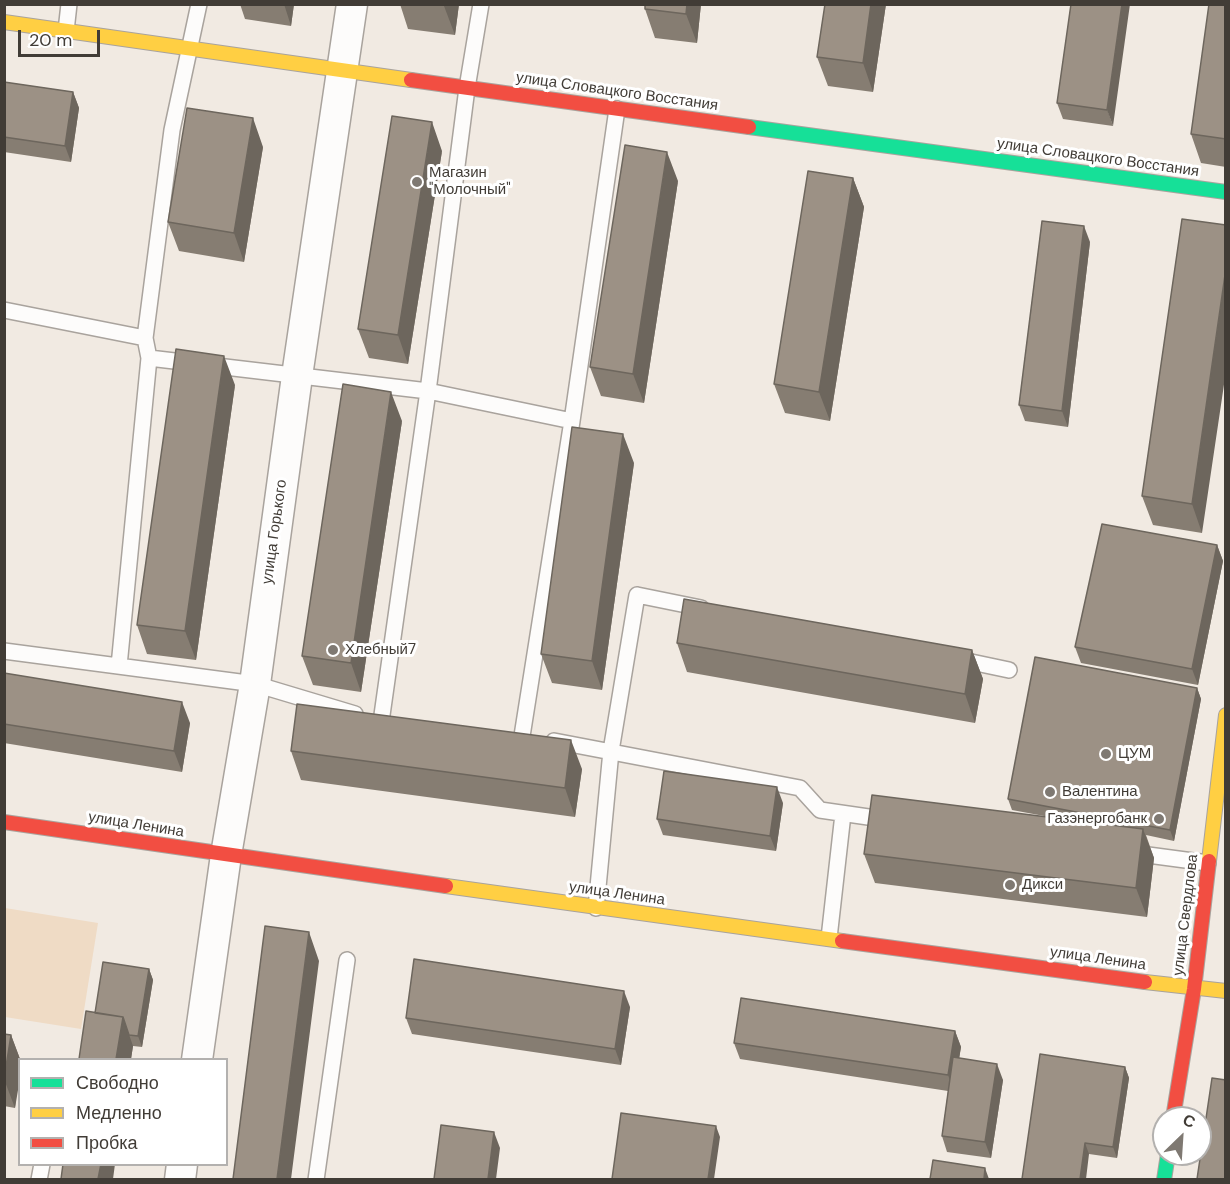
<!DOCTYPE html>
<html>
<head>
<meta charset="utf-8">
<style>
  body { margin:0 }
  #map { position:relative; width:1230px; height:1184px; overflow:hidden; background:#f1eae2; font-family:"DM Sans",sans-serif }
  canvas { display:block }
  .frame { position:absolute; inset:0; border:6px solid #413c36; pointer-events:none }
  .legend { position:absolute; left:18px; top:1058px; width:210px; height:108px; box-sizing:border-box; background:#fff; border:2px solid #b3b1af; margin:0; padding:8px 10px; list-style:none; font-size:18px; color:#413c36 }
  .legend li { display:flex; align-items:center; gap:12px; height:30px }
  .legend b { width:30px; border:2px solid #b3b1af }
  .north { position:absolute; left:1152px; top:1106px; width:60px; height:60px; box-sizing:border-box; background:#fff; border:2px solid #b3b1af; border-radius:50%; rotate:25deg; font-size:16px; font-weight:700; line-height:24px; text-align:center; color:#413c36 }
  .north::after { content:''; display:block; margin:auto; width:21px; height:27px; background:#7f7972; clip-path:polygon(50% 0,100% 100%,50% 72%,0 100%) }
  .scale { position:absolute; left:18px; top:30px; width:82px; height:27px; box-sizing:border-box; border:3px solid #413c36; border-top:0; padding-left:8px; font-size:18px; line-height:21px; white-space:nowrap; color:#413c36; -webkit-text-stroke:4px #fff; paint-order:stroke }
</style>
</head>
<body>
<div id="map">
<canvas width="1230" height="1184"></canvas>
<div class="frame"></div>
<ul class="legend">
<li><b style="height:8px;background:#16e098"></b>Свободно</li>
<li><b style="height:8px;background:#ffcf43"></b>Медленно</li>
<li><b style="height:8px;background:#f24e42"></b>Пробка</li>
</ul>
<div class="north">С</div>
<div class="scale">20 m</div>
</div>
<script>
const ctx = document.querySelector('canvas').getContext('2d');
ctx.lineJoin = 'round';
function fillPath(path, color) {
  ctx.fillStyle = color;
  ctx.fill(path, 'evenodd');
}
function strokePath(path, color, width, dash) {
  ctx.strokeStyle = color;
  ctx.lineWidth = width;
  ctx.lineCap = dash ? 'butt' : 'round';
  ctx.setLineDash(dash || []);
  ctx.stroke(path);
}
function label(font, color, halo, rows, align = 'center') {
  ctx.font = font + ' "DM Sans",sans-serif';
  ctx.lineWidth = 6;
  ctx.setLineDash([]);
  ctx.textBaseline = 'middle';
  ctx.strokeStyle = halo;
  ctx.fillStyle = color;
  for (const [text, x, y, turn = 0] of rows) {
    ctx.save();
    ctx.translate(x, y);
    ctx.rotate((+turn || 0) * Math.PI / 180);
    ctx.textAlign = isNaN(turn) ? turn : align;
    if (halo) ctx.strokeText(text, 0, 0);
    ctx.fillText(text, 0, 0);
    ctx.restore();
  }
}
fillPath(new Path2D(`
  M5,908l93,15 -17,106 -76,-12z`), '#efdbc5');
const lane = new Path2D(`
  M199,4l-27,126 -27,208 4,20 279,33 39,-303 14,-84
  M66,31l3,-27
  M4,310l141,28
  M4,651l251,33 100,30
  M957,659l52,11
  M119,666l30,-308
  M381,722l47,-331 144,30 45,-312
  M522,736l50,-315
  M554,741l246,47 20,22 69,10
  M1133,853l75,10
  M596,908l15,-157 26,-156 64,13
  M829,938l14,-124
  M39,1180l3,-16
  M316,1180l31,-220`);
const street = new Path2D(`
  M197,1060l29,-205 29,-171 42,-308 55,-372
  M180,1180l2,-16`);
const fast = new Path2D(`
  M749,127l477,65
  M1164,1180l4,-26`);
const slow = new Path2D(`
  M4,22l407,58
  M1209,861l17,-146
  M446,886l396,55
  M1145,982l81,9`);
const jam = new Path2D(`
  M411,80l338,47
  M4,822l442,64
  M842,941l303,41
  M1173,1118l21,-129 15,-128`);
strokePath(lane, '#a9a39d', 18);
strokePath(street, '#a9a39d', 33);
strokePath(fast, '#a9a39d', 16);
strokePath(slow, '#a9a39d', 16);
strokePath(jam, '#a9a39d', 16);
strokePath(lane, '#fdfcfb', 15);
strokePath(street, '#fdfcfb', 30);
strokePath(fast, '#16e098', 14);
strokePath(slow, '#ffcf43', 14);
strokePath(jam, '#f24e42', 14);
fillPath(new Path2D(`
  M240,4h54l-3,22 -46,-7z
  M400,4h59l-4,31 -47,-6z
  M701,4l-4,39 -42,-5 -10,-29z
  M825,4h61l-13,88 -45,-6 -11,-29z
  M1071,4l42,122 -50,-7 -6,-16z
  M1226,4v163l-25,-4 -10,-29z
  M4,82l69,10 6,16 -8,54 -67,-10z
  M263,147l-19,115 -65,-11 -11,-29z
  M442,151l-34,213 -39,-6 -11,-29z
  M853,178l11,29 -34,214 -45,-8 -11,-29z
  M678,181l-34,222 -43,-7 -11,-29z
  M1182,219l20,314 -49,-8 -11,-29z
  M1090,242l-22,185 -43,-6 -6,-16z
  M235,385l-39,275 -49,-6 -10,-29z
  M402,421l-41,271 -48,-7 -11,-29z
  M634,463l-32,227 -50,-7 -11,-29z
  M1217,545l6,16 -25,124 -117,-22 -6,-16z
  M677,643l295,7 11,29 -8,44 -288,-51z
  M4,673l186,50 -8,49 -178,-29z
  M1197,688l4,11 -27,142 -28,-6 8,23 -7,59 -272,-34 -11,-29 191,-36 -43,-8 -4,-11z
  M291,751l291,18 -7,48 -274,-37z
  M783,803l-7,48 -113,-16 -6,-16z
  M149,969l4,11 -11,67 -9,-1 -2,13h-52l16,-46z
  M630,1007l-9,58 -209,-31 -6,-16z
  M955,1031l6,16 -2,11 44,22 -12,78 -44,-6 -5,-16 6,-45 -208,-32 -6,-16z
  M4,1034l7,1 9,24 -5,49 -11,-2z
  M1125,1067l4,11 -12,80 -28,-4 -67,25z`), '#867d72');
fillPath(new Path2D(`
  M284,4h10l-3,22z
  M444,4h15l-4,31 -11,-29z
  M687,4h14l-4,39 -11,-29z
  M871,4h15l-13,88 -10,-29z
  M1122,4h8l-17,122 -6,-16z
  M73,92l6,16 -8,54 -6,-16z
  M253,118l10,29 -19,115 -10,-29z
  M432,122l10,29 -34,213 -10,-29z
  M667,152l11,29 -34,222 -11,-29z
  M853,178l11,29 -34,214 -11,-29z
  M1084,226l6,16 -22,185 -6,-16z
  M1226,268v103l-24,162 -10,-29z
  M224,356l11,29 -39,275 -11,-29z
  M391,392l11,29 -41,271 -10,-29z
  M623,434l11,29 -32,227 -10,-29z
  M1217,545l6,16 -25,124 -6,-16z
  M972,650l11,29 -8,44 -10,-29z
  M1197,688l4,11 -27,142 -4,-11z
  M182,702l8,21 -8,49 -8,-21z
  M571,740l11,29 -7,48 -10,-29z
  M777,787l6,16 -7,48 -6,-15z
  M1143,829l11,29 -7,59 -11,-29z
  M309,932l10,29 -28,218h-14z
  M149,969l4,11 -11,67 -4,-11z
  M624,991l6,16 -9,58 -6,-16z
  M123,1017l10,29 -2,13h-15z
  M955,1031l6,16 -7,44 -6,-16z
  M11,1035l9,24v19l-5,30 -11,-29z
  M997,1064l6,16 -12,78 -6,-16z
  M1125,1067l4,11 -12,80 -4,-11z
  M716,1126l4,11 -6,42h-6z
  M494,1132l6,16 -4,31h-8z
  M1085,1143l4,11 -3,25h-6z
  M101,1164h14l-2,15h-15z
  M985,1168l4,11h-5z`), '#6d665d');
const building = new Path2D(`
  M645,4h42l-1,10 -41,-5z
  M825,4h46l-8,59 -46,-6z
  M1071,4h51l-15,106 -50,-7z
  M1209,4h17v135l-35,-5z
  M4,82l69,10 -8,54 -61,-9z
  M187,108l66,10 -19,115 -66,-11z
  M392,116l40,6 -34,213 -40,-6z
  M625,145l42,7 -34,222 -43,-7z
  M808,171l45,7 -34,214 -45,-8z
  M1182,219l44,6v43l-34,236 -50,-8z
  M1042,221l42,5 -22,185 -43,-6z
  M176,349l48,7 -39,275 -48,-6z
  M343,384l48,8 -40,271 -49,-7z
  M572,427l51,7 -31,227 -51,-7z
  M1102,524l115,21 -25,124 -117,-22z
  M684,599l288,51 -7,44 -288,-51z
  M1035,657l162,31 -27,142 -162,-31z
  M4,673l178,29 -8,49 -170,-27z
  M297,704l274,36 -6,48 -274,-37z
  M664,771l113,16 -7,49 -113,-17z
  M872,795l271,34 -7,59 -272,-34z
  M265,926l44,6 -32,247h-44z
  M414,959l210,32 -9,58 -209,-31z
  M103,962l46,7 -11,67 -9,-1 -6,-18 -28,-4z
  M741,998l214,33 -7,44 -214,-32z
  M86,1011l37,6 -7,42h-37z
  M4,1034l7,1 -7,44z
  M1040,1054l85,13 -12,80 -28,-4 -5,36h-58z
  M953,1057l44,7 -12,78 -43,-6z
  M1212,1078l14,2v99h-29z
  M621,1113l95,13 -8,53h-96z
  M441,1125l53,7 -6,47h-54z
  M933,1160l52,8 -1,11h-54z
  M63,1164h38l-3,15h-37z`);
fillPath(building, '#9c9185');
strokePath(building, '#6d665d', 1.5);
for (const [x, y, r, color] of [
  [417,182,6,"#7f7972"],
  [333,650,6,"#7f7972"],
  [1106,754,6,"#7f7972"],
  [1050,792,6,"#7f7972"],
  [1159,819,6,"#7f7972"],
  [1010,885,6,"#7f7972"]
]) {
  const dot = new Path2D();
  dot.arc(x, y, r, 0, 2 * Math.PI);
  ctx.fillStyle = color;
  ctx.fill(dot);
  strokePath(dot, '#fff', 2);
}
label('15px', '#413c36', '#fff', [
  ["улица Словацкого Восстания",617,92,8],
  ["улица Словацкого Восстания",1098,158,8],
  ["улица Горького",275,532,-82],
  ["улица Ленина",136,825,9],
  ["улица Ленина",617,894,8],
  ["улица Свердлова",1186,915,-83],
  ["улица Ленина",1098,959,8]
]);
label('15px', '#413c36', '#fff', [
  ["Магазин",429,173],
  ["\"Молочный\"",429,190],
  ["Хлебный7",345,650],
  ["ЦУМ",1118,754],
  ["Валентина",1062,792],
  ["Газэнергобанк",1147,819,"right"],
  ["Дикси",1022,885]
], 'left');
</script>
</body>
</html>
